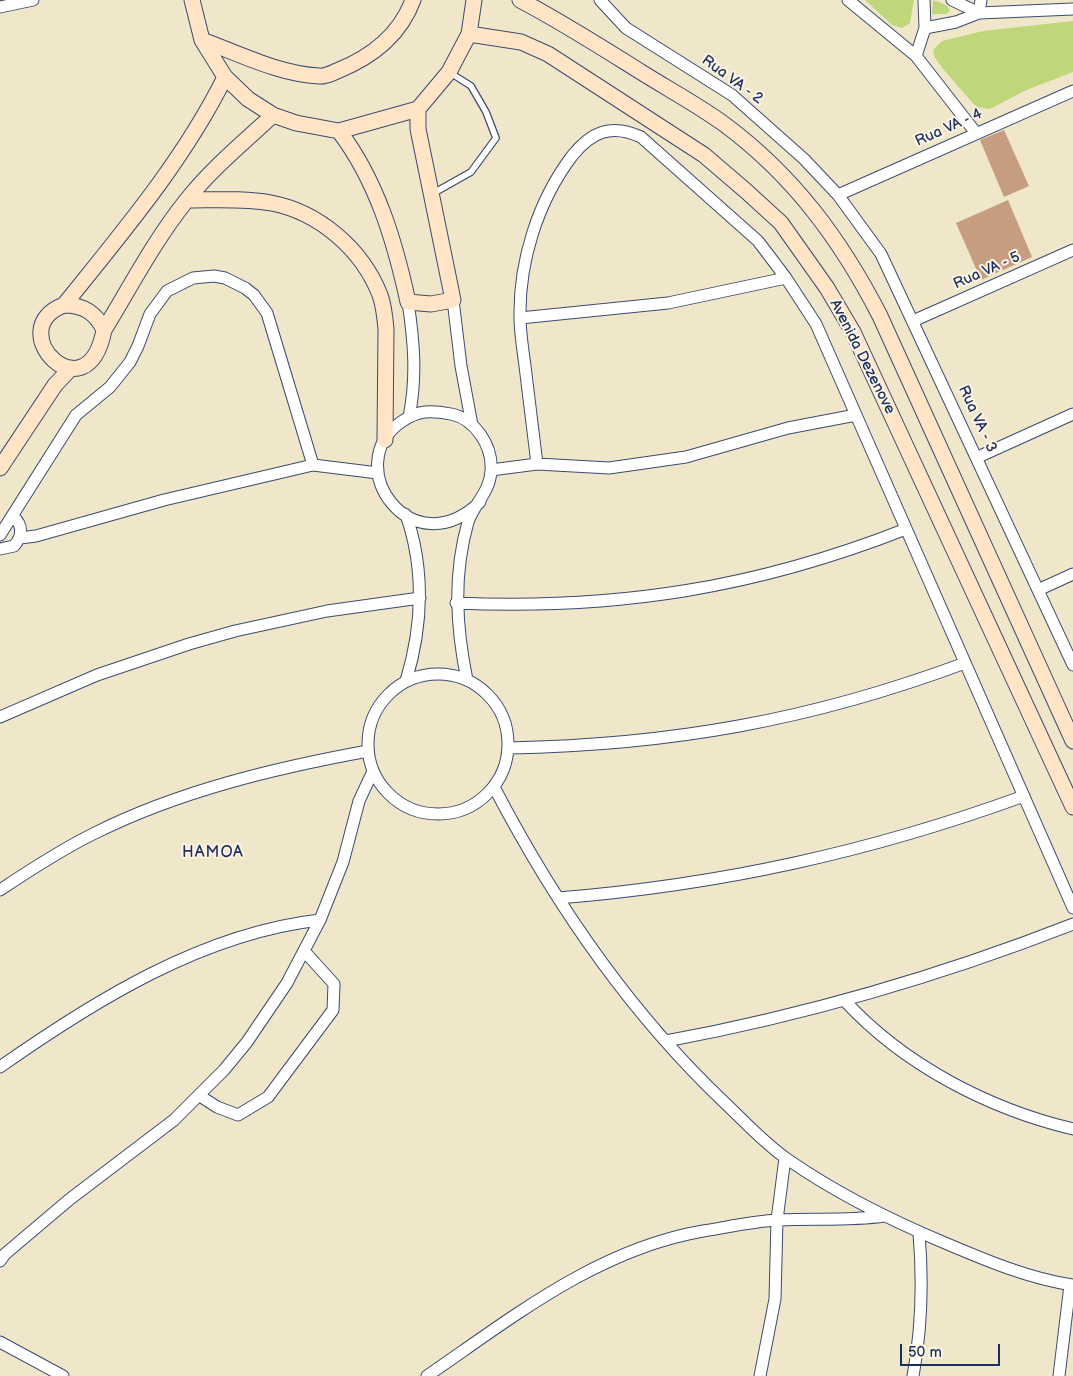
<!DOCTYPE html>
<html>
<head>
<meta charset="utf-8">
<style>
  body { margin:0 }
  #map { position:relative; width:1073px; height:1376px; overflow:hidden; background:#f0e7ca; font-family:"Balsamiq Sans",sans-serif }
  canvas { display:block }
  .scale { position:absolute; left:900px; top:1344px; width:100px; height:22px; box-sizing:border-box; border:2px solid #1b2f5e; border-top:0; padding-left:6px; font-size:15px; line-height:18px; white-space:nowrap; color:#1b2f5e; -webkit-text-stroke:4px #fcf5e5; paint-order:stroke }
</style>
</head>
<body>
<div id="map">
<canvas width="1073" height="1376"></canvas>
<div class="scale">50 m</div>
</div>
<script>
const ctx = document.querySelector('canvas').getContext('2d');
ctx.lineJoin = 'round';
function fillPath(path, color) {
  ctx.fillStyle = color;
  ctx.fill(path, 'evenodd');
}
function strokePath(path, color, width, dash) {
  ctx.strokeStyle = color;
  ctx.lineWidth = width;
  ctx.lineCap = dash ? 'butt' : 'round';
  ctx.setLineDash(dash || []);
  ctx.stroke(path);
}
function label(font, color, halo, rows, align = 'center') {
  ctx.font = font + ' "Balsamiq Sans",sans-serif';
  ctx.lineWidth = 4;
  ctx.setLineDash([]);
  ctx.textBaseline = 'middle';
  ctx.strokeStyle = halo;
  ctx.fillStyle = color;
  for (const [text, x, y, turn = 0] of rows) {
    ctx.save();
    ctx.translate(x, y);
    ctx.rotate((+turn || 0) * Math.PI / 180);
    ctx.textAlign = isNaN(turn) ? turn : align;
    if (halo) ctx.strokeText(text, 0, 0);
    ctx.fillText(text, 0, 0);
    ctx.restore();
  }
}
fillPath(new Path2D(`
  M865,0h49l-4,23 -8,5 -10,-3z
  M933,0l13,5 4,5 -3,4h-15z
  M1073,21v51l-49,19 -34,18 -13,-2 -6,-6 -27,-31 -9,-12 -2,-8 9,-9 41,-10z`), '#bfd67a');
fillPath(new Path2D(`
  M1004,130l25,56 -25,11 -24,-57z
  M1008,200l24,57 -51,23 -25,-57z`), '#c69d7f');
const lane = new Path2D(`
  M432,194l39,-22 25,-34 -10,-26 -15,-26 -22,-14`);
const street = new Path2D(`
  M600,0l26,28 106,67 72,64 34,36 43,59 192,411
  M848,0l68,56 60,77
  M952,0l27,13 94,-4
  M0,7l33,-7
  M925,28l31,-6 23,-9 2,-13
  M916,56l9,-28 -1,-28
  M838,195l235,-104
  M453,300l8,66 11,59
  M408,302c6,40 9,75 1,115
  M520,318l148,-15 118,-25
  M913,321l160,-71
  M978,457l95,-43
  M537,464c-4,-33 -8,-66 -12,-98 -2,-16 -5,-33 -5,-49 -1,-56 18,-116 52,-161 19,-24 39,-33 69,-19l117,104 28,37 30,46 257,584
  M491,470l46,-6 72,4 77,-11 102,-29 68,-13
  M405,514c4,7 7,20 9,29 10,47 6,92 -8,138
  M0,535l76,-120 34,-28 20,-25 8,-16 12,-32 17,-23 26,-13 21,-2 11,2 20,10 9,7 13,18 46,152
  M20,538l16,-2 128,-36 149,-35 65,8
  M0,549l14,-3c9,-10 9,-21 -1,-30
  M1038,590l35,-16
  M456,603c161,7 300,-15 450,-74
  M368 744a70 70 0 1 1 140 0a70 70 0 1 1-140 0Z
  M467,680c-11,-54 -14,-105 1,-158 6,-18 22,-30 23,-51 2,-25 -16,-52 -40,-57 -20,-4 -33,-4 -50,8 -62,44 11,146 79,80
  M0,717l97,-42 92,-31 46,-13 92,-20 93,-13
  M508,748c163,-3 304,-28 457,-85
  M494,787c61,117 135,225 231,316 20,19 40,41 62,56 49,34 103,61 158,84 40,17 85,36 128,42
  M0,890c30,-20 62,-41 95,-57 84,-42 180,-65 273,-82
  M558,898c162,-13 312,-46 466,-102
  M845,1001c59,64 144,108 228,128
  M666,1041c140,-26 274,-65 407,-117
  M0,1067c94,-66 203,-134 320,-147
  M200,1096l17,11 21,8 30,-18 65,-87 1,-26 -29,-32
  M0,1261l5,-7 65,-55 104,-79 50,-50 23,-28 40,-59 33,-63 23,-58 16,-61 14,-30
  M0,1342l63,34
  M427,1376c86,-59 171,-127 276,-145 25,-4 51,-10 75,-11 36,-2 71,1 107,-4
  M760,1376l15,-77 2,-79 8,-62
  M913,1376c9,-48 10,-95 6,-143
  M1059,1376l11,-91`);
const secondary = new Path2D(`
  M192,0l10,40 23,37 23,22 25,16 23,8 43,8 79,-22 31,-37 20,-38 5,-34
  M520,0c42,22 81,47 121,72 27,17 57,33 83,52 70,52 117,116 156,192l193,425
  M469,34l52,8 27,12 156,101 42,36 35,32 46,65 26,44 220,475
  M202,40c38,14 77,34 117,36 6,1 13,-3 18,-5 35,-14 63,-36 76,-71
  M339,131c38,50 56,111 69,171l23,2 22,-4 -35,-171v-20
  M187,200c27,0 57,-2 84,3 48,9 91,46 109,92 4,11 5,23 6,34l-1,111
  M64,305c58,-72 120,-145 161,-228
  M64,305c20,0 32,8 40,25 -17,89 -104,-1 -40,-25z
  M104,330c27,-44 50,-89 82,-129 25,-32 57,-58 87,-86
  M0,468l55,-83 16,-17`);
strokePath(lane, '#3b4b6e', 8);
strokePath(street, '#3b4b6e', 13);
strokePath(secondary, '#3b4b6e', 17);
strokePath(lane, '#fff', 5.5);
strokePath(street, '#fff', 11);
strokePath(secondary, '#ffe4c6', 15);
label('15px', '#1b2f5e', '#fcf5e5', [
  ["Rua VA - 2",732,80,36],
  ["Rua VA - 4",949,128,-24],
  ["Rua VA - 5",987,271,-24],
  ["Avenida Dezenove",862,357,63],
  ["Rua VA - 3",977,419,65]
]);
ctx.letterSpacing = '1px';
label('16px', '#1b2f5e', '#fcf5e5', [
  ["HAMOA",213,853]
]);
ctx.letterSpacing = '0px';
</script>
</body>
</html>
